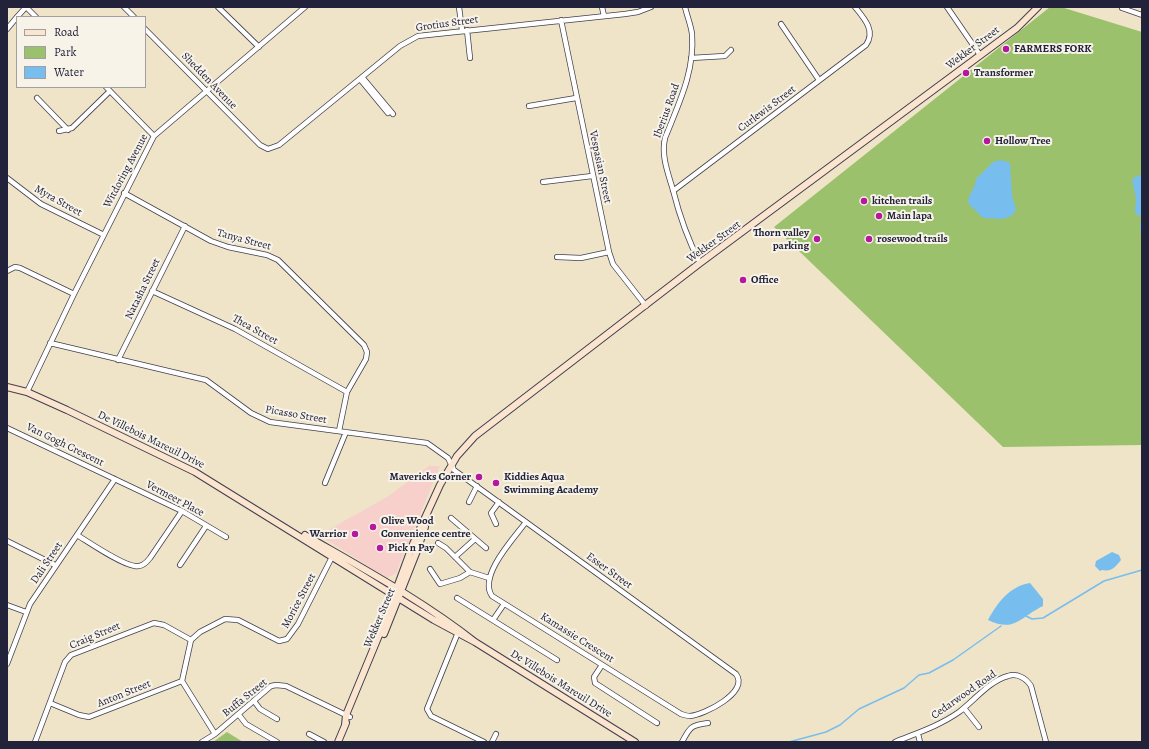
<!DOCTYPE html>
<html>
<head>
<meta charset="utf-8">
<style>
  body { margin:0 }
  #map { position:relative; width:1149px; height:749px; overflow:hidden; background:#efe4c7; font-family:Alegreya,serif }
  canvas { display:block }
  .frame { position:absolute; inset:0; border:8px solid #22223b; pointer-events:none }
  .legend { position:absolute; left:16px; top:16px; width:130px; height:72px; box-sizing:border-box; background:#f7f3e8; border:1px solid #a29fa3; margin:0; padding:5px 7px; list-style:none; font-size:12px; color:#22223b }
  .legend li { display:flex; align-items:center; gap:8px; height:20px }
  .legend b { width:20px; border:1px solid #a29fa3 }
</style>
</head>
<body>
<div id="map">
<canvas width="1149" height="749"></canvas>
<div class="frame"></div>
<ul class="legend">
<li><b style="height:5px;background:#fce5cf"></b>Road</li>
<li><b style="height:11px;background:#9bc16c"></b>Park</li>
<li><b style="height:11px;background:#77bdee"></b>Water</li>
</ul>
</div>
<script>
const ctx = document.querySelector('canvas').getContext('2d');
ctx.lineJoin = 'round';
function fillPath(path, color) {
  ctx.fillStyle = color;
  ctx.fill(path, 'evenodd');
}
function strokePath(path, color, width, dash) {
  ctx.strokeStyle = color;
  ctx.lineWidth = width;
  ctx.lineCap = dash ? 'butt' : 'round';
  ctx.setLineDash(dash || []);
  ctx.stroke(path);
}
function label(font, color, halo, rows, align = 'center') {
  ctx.font = font + ' Alegreya,serif';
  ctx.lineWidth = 4;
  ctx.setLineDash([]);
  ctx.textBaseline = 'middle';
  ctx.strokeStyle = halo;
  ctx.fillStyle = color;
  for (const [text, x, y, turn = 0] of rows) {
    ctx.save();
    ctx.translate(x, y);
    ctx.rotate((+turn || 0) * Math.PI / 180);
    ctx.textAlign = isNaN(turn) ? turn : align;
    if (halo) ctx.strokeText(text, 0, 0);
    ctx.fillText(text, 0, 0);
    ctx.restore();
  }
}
fillPath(new Path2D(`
  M429,466h11l-44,107 -9,5 -68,-43 68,-38z`), '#f7d0cc');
fillPath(new Path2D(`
  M1050,7h11l81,25v413l-139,2 -229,-220z
  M227,732l16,10h-30z`), '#9bc16c');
fillPath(new Path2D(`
  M1002,160l8,3 2,33 4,13 -3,6 -10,4 -20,-1 -15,-15c0,-9 8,-15 8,-24l17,-17z
  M1142,174v62l-2,-7 1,-12 -6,-4 1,-15 -4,-19z
  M1112,552l7,3 2,5c-6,7 -9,12 -19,10l-2,1 -5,-5 1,-5z
  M1030,583l13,16v7c-23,11 -28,27 -55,14 9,-17 22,-34 42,-37z`), '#77bdee');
strokePath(new Path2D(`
  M1026,616l6,3 11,-1 61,-37 38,-11
  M789,742l37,-10 14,-7 19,-16 45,-21 15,-13 10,-2 24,-13 48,-34`), '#77bdee', 1.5);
const street = new Path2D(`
  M124,7l10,10
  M218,7l41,40
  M459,7l3,23
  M602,7l2,9
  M685,7c2,9 6,18 7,27 3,38 -14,71 -27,104 -4,18 3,35 8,52 7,28 14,48 27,73
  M947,7l33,48
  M1122,8l20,7
  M17,17l9,-10 10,10
  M561,20l48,232 4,12 33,42
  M781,24l38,56
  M7,29l10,-12
  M145,29l115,116 8,4 11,-4 121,-99 18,-10 207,-22 13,-2 13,-5
  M467,30l3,28
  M691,58l34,-2 6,-6
  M362,77l31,37
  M360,79l28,34
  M106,87l48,49
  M37,98l31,32
  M529,106l47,-8
  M59,131l13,-3 38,-37
  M7,178l34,26 63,31
  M543,182l49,-6
  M673,191l193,-146c10,-14 -2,-27 -11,-38
  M124,193l87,48 17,6 39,8 11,5 86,85 3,7 -1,7 -19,33 -8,39
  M557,257l24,1 28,-6
  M7,271l8,-4 5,1 54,26
  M152,291l83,38 112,63
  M50,343l156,37 45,33 19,9 157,21 21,15 6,12 282,204c14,18 -32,41 -46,42 -3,0 -6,-1 -9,-2l-189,-118c-14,-20 22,-58 34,-74
  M118,360l67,-134
  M27,392l47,-98 80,-158 151,-129
  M7,428l175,83 44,26
  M325,483l21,-51
  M469,502l8,-16
  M451,518l35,30
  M496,524l-5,-11 8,-11
  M77,535c13,8 45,30 58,31 7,1 11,-3 15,-8l32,-47
  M7,541l48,24
  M438,543l8,5 24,24 19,6
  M455,557l20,-18
  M180,565l26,-39
  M430,569l10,15 20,-6 10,-6
  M457,598l100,62
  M7,605l19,7
  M493,620l11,-16
  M459,630l-32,79 4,7 53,26
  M7,664l23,-60 85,-125
  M602,665l-8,12 1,6 62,40
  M254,701l6,8 17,10
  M50,703l29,12 10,2 93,-36
  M964,708l15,19
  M239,715l7,9 31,18
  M215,734l-33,-53 9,-41 9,-8 25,-13 13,1 41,21 8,-2 11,-15 35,-69
  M309,734l15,8
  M918,734l2,8
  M35,742l30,-80 6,-7 83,-32 10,2 27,15
  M202,742l13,-8 56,-48 5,-1 10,1 64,31
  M492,742l4,-8
  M682,742c8,-15 9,-17 26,-19
  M895,742c22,-9 44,-16 64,-30 15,-11 30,-31 49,-36 9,-3 18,2 23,10l15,56`);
const secondary = new Path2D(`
  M7,387l20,5 40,18 128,62 239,148 41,22
  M305,535c57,33 118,66 170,107l160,100
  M384,634l33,-83 8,-24
  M345,725l1,-10 36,-87 31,-84 27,-59 17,-29 18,-20 225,-173 317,-235 21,-21
  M338,742l8,-19`);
strokePath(street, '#413f50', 6);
strokePath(secondary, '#413f50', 8);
strokePath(street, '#fff', 4.5);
strokePath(secondary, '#fce5cf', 6);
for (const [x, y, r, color] of [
  [1006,49,4,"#b5179e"],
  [966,73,4,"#b5179e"],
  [987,141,4,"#b5179e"],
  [864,201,4,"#b5179e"],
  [879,216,4,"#b5179e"],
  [817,239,4,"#b5179e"],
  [869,239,4,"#b5179e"],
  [743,280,4,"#b5179e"],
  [479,477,4,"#b5179e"],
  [496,483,4,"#b5179e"],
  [373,527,4,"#b5179e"],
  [355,534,4,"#b5179e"],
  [380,548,4,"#b5179e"]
]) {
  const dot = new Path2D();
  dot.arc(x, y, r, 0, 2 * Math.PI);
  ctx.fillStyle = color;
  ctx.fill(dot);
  strokePath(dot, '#f7f3e8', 1.5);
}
label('11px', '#22223b', '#f7f3e8', [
  ["Grotius Street",447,24,-8],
  ["Wekker Street",973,48,-37],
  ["Shedden Avenue",209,81,46],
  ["Curlewis Street",767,109,-37],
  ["Iberius Road",667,111,-70],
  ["Vespasian Street",600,167,78],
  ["Witdoring Avenue",126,171,-62],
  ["Myra Street",58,201,29],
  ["Tanya Street",244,240,15],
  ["Wekker Street",714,242,-36],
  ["Natasha Street",143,289,-64],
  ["Thea Street",255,330,29],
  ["Picasso Street",296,415,10],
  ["De Villebois Mareuil Drive",151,440,26],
  ["Van Gogh Crescent",65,445,26],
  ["Vermeer Place",175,499,28],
  ["Dali Street",47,563,-56],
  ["Esser Street",609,571,36],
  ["Morice Street",299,601,-62],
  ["Wekker Street",380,618,-67],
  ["Craig Street",95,636,-23],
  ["Kamassie Crescent",577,638,32],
  ["De Villebois Mareuil Drive",561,684,32],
  ["Anton Street",124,694,-22],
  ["Cedarwood Road",964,695,-35],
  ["Buffa Street",245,698,-39]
]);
label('bold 11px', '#22223b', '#f7f3e8', [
  ["FARMERS FORK",1014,49],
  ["Transformer",974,73],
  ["Hollow Tree",995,141],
  ["kitchen trails",872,201],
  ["Main lapa",887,216],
  ["Thorn valley",809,233,"right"],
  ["parking",809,246,"right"],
  ["rosewood trails",877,239],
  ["Office",751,280],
  ["Mavericks Corner",471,477,"right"],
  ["Kiddies Aqua",504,477],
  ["Swimming Academy",504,490],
  ["Olive Wood",381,521],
  ["Convenience centre",381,534],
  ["Warrior",347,534,"right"],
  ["Pick n Pay",388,548]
], 'left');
</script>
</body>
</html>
